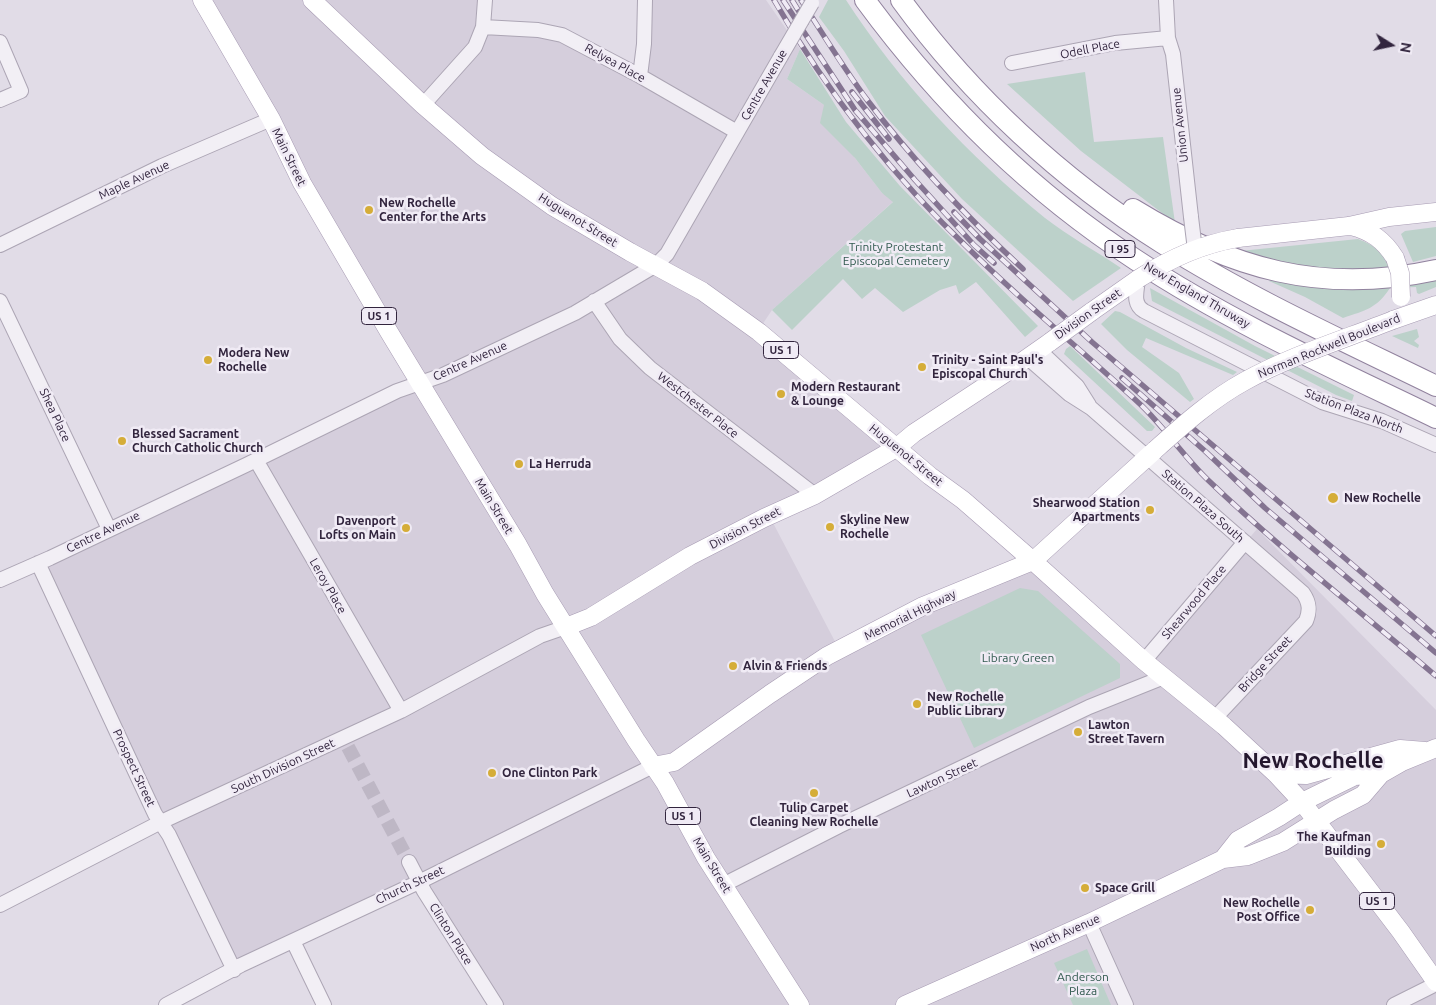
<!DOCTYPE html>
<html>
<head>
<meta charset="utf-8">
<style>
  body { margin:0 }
  #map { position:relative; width:1436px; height:1005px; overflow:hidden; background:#e1dce7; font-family:Ubuntu,sans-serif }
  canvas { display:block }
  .north { position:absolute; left:1366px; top:20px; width:50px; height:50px; -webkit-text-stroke:4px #f0ebf5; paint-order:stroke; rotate:100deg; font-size:14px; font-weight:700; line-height:20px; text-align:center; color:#32253e }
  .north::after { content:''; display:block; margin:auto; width:18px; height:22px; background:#32253e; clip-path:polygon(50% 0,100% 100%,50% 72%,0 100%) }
</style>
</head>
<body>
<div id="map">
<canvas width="1436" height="1005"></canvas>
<div class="north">N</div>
</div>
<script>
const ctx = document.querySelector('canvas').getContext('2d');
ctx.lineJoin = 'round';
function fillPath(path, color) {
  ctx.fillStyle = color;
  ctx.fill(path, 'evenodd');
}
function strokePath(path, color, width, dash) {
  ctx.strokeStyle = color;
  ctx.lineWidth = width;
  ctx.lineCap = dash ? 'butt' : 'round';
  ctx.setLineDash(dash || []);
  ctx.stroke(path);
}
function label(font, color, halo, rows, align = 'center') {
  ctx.font = font + ' Ubuntu,sans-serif';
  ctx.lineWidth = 5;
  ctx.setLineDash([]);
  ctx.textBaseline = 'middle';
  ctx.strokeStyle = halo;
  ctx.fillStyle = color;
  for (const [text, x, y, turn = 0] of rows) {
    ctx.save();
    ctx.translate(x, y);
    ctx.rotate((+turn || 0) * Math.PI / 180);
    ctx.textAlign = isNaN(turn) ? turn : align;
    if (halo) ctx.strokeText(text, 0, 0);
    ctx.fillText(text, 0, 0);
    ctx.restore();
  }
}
fillPath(new Path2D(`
  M203,0h278l-2,23 80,7 77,38 4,-68h126l34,49 -13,30 37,26 31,53 27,35 14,6 -124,111 -12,18 136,117 -125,74 70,134 190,-89 111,101 115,-136 179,181v295h-949l-72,-118 -187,81 -191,-400 386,-185z`), '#d5cedc');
fillPath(new Path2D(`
  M828,0h18c53,82 123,156 199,218 23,18 51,33 76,50l-48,33 -111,-102 -77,-83 -41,-65 -25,-34z
  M800,49l46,73 54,64 138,140 -13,11 -49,-55 -17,12 -3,-9 -16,5 -37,22 -28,-24 -13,11 -19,-20 -51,51 -20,-20 121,-108 -11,-9 -27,-35 -35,-35 4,-18 -37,-26z
  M1085,72l9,70 69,-5 12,86 -94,-72 -74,-67z
  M1436,227v29l-23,6 -12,-28 4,-3z
  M1358,239c16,6 25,12 31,29l-53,2 -47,-6 -49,-13z
  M1436,277v10l-17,7 -2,-1 -1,-6 -26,1c-14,21 -24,22 -47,30l-38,-21 -36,-16 4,-3z
  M1150,288l105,58 99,49 -2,6 -16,-6 -184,-94z
  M1115,311l5,1 66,36 51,24 -4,3 -87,-37 -4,9 37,26 15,26 -4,3 -63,-52 -26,-26z
  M1417,329l2,8 -5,4 5,4 -1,3 -26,-12z
  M1070,346l85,81 -3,4h-5l-83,-77 2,-5z
  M1020,588l18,3 82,73v14l-146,70 -53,-113z
  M1087,949l24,56h-38l-19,-42z`), '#bcd1ca');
strokePath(new Path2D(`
  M348,747l61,115`), '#beb7c5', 14, [14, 7]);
const minor = new Path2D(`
  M1166,0l2,38 5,16 18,163
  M483,27l55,3 24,5 78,41 97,56
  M0,42l21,49 -21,9
  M1012,63l103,-20 53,-5
  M640,76l4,-32 1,-44
  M423,105l52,-58 8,-20 2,-27
  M0,245l162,-79 109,-47
  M1138,279c-1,12 -6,25 6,32l178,91 60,19 54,24
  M0,301l109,228
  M594,301l26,38 30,29 165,127
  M1039,350l38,36 12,19
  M1028,358l41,36 22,14 212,185c7,10 7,18 3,28l-92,98
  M256,460l145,251
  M38,563l117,251 14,21 65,135
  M0,580l50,-22 196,-93 151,-74 46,-16 132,-62 81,-48 11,-11 114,-198
  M1144,661l101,-119
  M409,862l15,29 72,114
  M723,885l116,-59 250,-119 75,-30
  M0,905l161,-83 240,-111 139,-75 26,-9
  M1089,923l37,82
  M293,941l31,64
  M166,1005l75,-40 178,-83 234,-116
  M1394,1005l42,-21`);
const major = new Path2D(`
  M202,0l69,119 31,64 87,149 129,213 27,49 91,146 29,43 41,75 94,147
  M312,0l111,105 59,51 70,50 78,46 72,39 57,41 171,144 33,24 70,61 111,100 80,65 52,48 26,28 99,130 35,50
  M1351,226c20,5 33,14 44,32
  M1238,238l111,-12 40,-9 47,-5
  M1091,312l47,-33
  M1393,320l43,-15
  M566,627l25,-10 99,-61 74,-38 51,-23 81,-47 18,-15 96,-63 40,-28
  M653,766l21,-4 96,-68 57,-38 96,-50 110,-45 122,-111
  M1276,774l30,1 94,-26 25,2
  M1223,859l15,-19 41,-23 23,-15 53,-26 26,-2
  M905,1005l184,-82 134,-64 25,-3 35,-14 51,-32 29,-15 18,-21 21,-12 34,-14`);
const highway = new Path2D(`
  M865,0c75,102 165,191 271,260 94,62 199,109 300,158
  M901,0c70,96 161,180 261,243 87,55 182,98 274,143
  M1133,209c98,60 189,86 303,61`);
strokePath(minor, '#aca5b4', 16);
strokePath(major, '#a79bb3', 19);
strokePath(highway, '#91829e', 22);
strokePath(minor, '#f2eff5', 14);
strokePath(major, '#fff', 18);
strokePath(highway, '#fff', 20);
const rail = new Path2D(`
  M774,0c53,92 120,178 197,251 55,54 114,102 170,154 24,23 43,52 67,75 72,69 152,131 228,196
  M783,0l72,110 60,70 59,65 20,18
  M792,0l14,23
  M801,0c22,34 43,69 67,101 46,61 99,116 155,168
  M852,92l37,47
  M954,212l26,27 112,103 344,294
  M1122,378l83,73 60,57 171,145`);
strokePath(rail, '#847491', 5.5);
strokePath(rail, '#f0ebf5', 4, [11]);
const minorBridge = new Path2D(`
  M781,56l31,-53
  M1191,217l4,33`);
const majorBridge = new Path2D(`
  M1395,258l5,15 1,24
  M1138,279c31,-20 64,-35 100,-41
  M1050,342l41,-30
  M1155,450c29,-26 57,-51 90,-69 45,-25 100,-42 148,-61`);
strokePath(minorBridge, '#aca5b4', 16, []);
strokePath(majorBridge, '#a79bb3', 19, []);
strokePath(minorBridge, '#f2eff5', 14);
strokePath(majorBridge, '#fff', 18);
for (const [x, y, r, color] of [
  [369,210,5,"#d5ad38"],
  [208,360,5,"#d5ad38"],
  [922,367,5,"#d5ad38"],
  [781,394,5,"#d5ad38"],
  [122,441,5,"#d5ad38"],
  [519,464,5,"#d5ad38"],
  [1333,498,6,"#d5ad38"],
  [1150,510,5,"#d5ad38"],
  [830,527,5,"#d5ad38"],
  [406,528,5,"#d5ad38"],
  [733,666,5,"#d5ad38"],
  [917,704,5,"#d5ad38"],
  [1078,732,5,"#d5ad38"],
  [492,773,5,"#d5ad38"],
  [814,793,5,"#d5ad38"],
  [1381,844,5,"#d5ad38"],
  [1085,888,5,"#d5ad38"],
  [1310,910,5,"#d5ad38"]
]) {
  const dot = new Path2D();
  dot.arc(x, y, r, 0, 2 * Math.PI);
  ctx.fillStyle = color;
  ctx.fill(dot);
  strokePath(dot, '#f0ebf5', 2);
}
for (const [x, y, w] of [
  [1120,249,30],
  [379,316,35],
  [781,350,35],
  [683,816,35],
  [1377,901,35]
]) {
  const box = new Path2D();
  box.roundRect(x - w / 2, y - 8.5, w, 17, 4);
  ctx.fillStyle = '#f0ebf5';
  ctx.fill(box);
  strokePath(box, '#32253e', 1);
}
label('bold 11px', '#32253e', null, [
  ["I 95",1120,249],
  ["US 1",379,316],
  ["US 1",781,350],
  ["US 1",683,816],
  ["US 1",1377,901]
]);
label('12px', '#32253e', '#f0ebf5', [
  ["Odell Place",1090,49,-11],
  ["Relyea Place",615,63,29],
  ["Centre Avenue",764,85,-60],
  ["Union Avenue",1180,125,-96],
  ["Main Street",289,157,64],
  ["Maple Avenue",134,180,-25],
  ["Huguenot Street",578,220,32],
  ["New England Thruway",1197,295,30],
  ["Division Street",1088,314,-35],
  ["Norman Rockwell Boulevard",1329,346,-22],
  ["Centre Avenue",470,361,-24],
  ["Westchester Place",698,405,38],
  ["Station Plaza North",1354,411,21],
  ["Shea Place",55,415,65],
  ["Huguenot Street",906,455,39],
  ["Main Street",494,506,59],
  ["Station Plaza South",1203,506,41],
  ["Division Street",745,528,-27],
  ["Centre Avenue",103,532,-26],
  ["Leroy Place",328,586,60],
  ["Shearwood Place",1194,602,-50],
  ["Memorial Highway",910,615,-26],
  ["Bridge Street",1265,664,-47],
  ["South Division Street",283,766,-25],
  ["Prospect Street",134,768,65],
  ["Lawton Street",942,778,-25],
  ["Main Street",712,865,59],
  ["Church Street",410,885,-25],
  ["North Avenue",1065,933,-24],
  ["Clinton Place",451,934,58]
]);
label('bold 12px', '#32253e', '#f0ebf5', [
  ["New Rochelle",379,203],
  ["Center for the Arts",379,217],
  ["Modera New",218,353],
  ["Rochelle",218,367],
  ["Trinity - Saint Paul's",932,360],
  ["Episcopal Church",932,374],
  ["Modern Restaurant",791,387],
  ["& Lounge",791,401],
  ["Blessed Sacrament",132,434],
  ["Church Catholic Church",132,448],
  ["La Herruda",529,464],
  ["New Rochelle",1344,498],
  ["Shearwood Station",1140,503,"right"],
  ["Apartments",1140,517,"right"],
  ["Skyline New",840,520],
  ["Rochelle",840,534],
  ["Davenport",396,521,"right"],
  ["Lofts on Main",396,535,"right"],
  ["Alvin & Friends",743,666],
  ["New Rochelle",927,697],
  ["Public Library",927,711],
  ["Lawton",1088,725],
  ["Street Tavern",1088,739],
  ["One Clinton Park",502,773],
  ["Tulip Carpet",814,808,"center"],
  ["Cleaning New Rochelle",814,822,"center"],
  ["The Kaufman",1371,837,"right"],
  ["Building",1371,851,"right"],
  ["Space Grill",1095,888],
  ["New Rochelle",1300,903,"right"],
  ["Post Office",1300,917,"right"]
], 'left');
label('12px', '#315a4f', '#f0ebf5', [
  ["Trinity Protestant",896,247],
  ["Episcopal Cemetery",896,261],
  ["Library Green",1018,658],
  ["Anderson",1083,977],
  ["Plaza",1083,991]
]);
label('bold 22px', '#24172e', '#f0ebf5', [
  ["New Rochelle",1313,761]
]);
</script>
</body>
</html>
